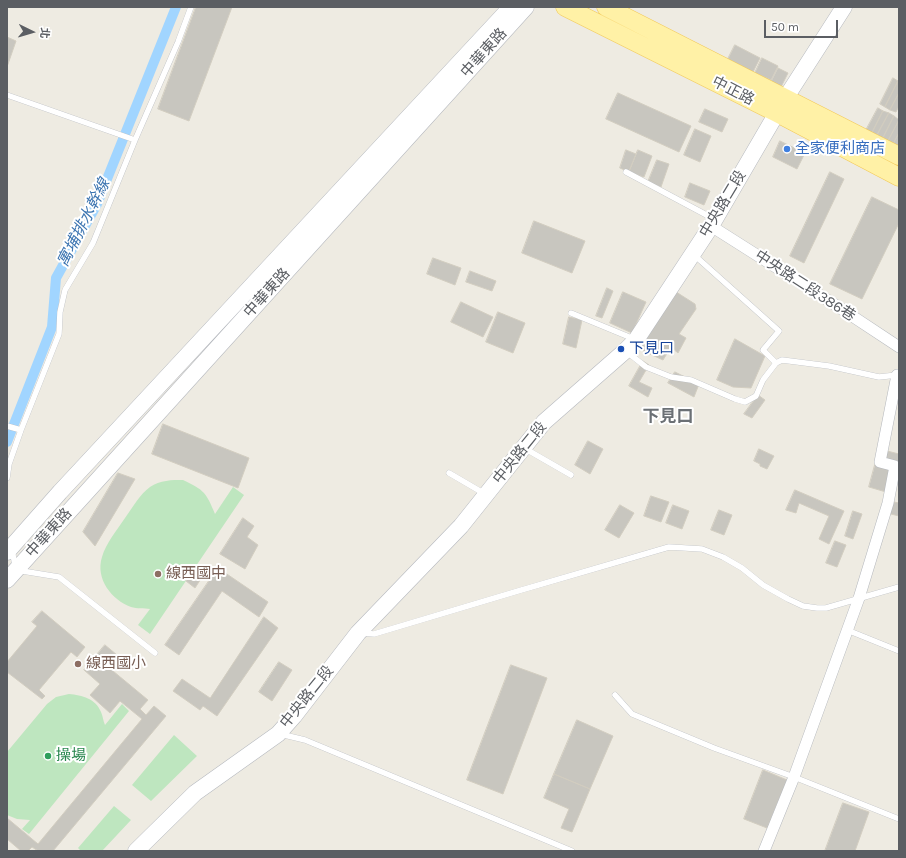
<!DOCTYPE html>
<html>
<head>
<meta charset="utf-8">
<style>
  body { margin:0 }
  #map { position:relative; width:906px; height:858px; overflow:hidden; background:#eeebe2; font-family:Karla,"Noto Sans TC",sans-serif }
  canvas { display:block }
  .frame { position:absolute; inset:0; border:8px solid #5b5e63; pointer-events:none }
  .north { position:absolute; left:12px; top:12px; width:40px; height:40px; -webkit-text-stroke:3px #fff; paint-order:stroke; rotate:95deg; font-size:11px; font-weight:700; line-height:16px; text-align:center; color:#5b5e63 }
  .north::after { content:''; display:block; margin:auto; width:14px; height:18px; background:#5b5e63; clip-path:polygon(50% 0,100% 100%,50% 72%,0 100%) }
  .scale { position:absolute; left:764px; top:20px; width:74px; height:18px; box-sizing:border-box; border:2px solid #5b5e63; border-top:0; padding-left:5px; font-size:12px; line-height:14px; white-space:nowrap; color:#5b5e63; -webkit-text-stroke:3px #fff; paint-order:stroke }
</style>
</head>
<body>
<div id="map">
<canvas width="906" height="858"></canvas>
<div class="frame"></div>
<div class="north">北</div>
<div class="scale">50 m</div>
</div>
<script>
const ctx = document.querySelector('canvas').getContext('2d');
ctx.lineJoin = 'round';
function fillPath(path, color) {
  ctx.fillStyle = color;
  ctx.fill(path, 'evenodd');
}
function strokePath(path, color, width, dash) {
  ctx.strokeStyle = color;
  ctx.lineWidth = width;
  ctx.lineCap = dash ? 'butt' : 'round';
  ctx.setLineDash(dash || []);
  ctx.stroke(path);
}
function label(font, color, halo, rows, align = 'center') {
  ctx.font = font + ' Karla,"Noto Sans TC",sans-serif';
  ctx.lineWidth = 4;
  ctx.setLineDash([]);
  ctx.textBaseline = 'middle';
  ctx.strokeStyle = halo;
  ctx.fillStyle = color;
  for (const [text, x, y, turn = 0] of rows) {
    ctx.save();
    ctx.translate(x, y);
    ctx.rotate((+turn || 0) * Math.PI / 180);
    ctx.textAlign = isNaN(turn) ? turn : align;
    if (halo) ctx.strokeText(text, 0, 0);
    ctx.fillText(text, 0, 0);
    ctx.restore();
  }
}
fillPath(new Path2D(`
  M183,480c21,10 23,12 32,34l18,-27 11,8 -94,139 -12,-9 12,-16c-6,-1 -13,0 -19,-2 -19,-7 -36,-28 -29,-50 4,-14 15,-27 23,-39 8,-11 15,-24 25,-31 10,-7 22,-7 33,-7z
  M69,694c13,1 27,5 32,18 2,4 2,9 4,13l17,-21 7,7 -100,123 -7,-5 8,-9 -13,-1 -10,-4v-63l40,-48 9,-7z
  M174,735l23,21 -46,45 -19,-16z
  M114,806l17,14 -29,31h-21l-3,-3z`), '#bee6bf');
strokePath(new Path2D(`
  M7,442l45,-115 4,-49 41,-74 79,-197`), '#a1d5ff', 10);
const building = new Path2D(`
  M196,7h36l-43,114 -31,-12z
  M7,37l9,4 -9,26z
  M735,45l25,13 -7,14 -25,-13z
  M762,58l16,8 -7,14 -16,-7z
  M778,68l10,5 -7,14 -10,-5z
  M893,78l5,3 -13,26 -5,-3z
  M898,81l1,12 -9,17 -5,-3z
  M618,93l73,33 -12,26 -73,-33z
  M899,93v13l-3,6 -6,-2z
  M878,108l5,3 -13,26 -6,-3z
  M705,109l23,10 -6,13 -23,-10z
  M883,111l6,2 -14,26 -5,-2z
  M889,113l5,3 -13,26 -6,-3z
  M894,116l5,4 -13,25 -5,-3z
  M899,120v13l-8,15 -5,-3z
  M695,129l16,7 -11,26 -16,-7z
  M899,133v14l-8,1z
  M780,141l25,12 -8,16 -24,-12z
  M626,150l10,4 -7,18 -9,-4z
  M638,150l14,6 -8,21 -15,-5z
  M657,160l12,4 -8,23 -13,-5z
  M830,172l14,7 -40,84 -14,-7z
  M690,183l20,8 -6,14 -19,-8z
  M872,197l27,13v13l-37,76 -32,-15z
  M534,221l51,20 -13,32 -50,-20z
  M433,258l28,10 -6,17 -28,-11z
  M470,271l26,10 -4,10 -26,-9z
  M607,288l6,3 -11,27 -6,-2z
  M673,290l22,14 1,5 -17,25 7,4 -8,15 -7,-6 -8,13 -24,-11 -1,-7z
  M623,292l23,10 -14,31 -22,-10z
  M461,302l32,15 -10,20 -32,-15z
  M498,312l27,11 -12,30 -27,-11z
  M569,317l13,3 -6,28 -13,-4z
  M735,339l30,17 -14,32 -18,-1 -16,-7z
  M643,361l6,4 -10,17 13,6 -4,9 -19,-11z
  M675,372l24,12 -5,13 -26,-14z
  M758,395l7,5 -13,18 -8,-4z
  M163,424l86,34 -11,30 -86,-34z
  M588,441l15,8 -13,25 -15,-9z
  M759,449l15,7 -7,13 -7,-3v-2l-6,-3z
  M883,450l16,4v11l-19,-4z
  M875,465l17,4 -6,23 -17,-5z
  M118,473l17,6 -40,67 -12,-14z
  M795,490l49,21 -15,33 -10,-5 10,-23 -30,-13 -3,10 -10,-3z
  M651,496l18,6 -8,20 -17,-6z
  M889,501l10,2v13l-12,-3z
  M620,505l14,8 -15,25 -14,-8z
  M673,505l16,6 -7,18 -16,-6z
  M719,510l13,5 -8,20 -13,-5z
  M853,511l9,3 -9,25 -8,-3z
  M243,518l11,8 -7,11 11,8 -13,24 -25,-15z
  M835,541l11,4 -9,22 -11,-4z
  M195,568l9,6 -9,14 -9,-7z
  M218,568l50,34 -9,15 -37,-26 -43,64 -14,-10z
  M42,611l43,36 -8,10 -6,-5 -32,38 6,6 -3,3 -35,-27v-10l30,-36 -5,-4z
  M264,617l14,11 -61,88 -14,-10 -3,4 -27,-19 9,-12 28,19z
  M105,645l18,15 -10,11 35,29 -8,9 6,6 8,-9 12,10 -113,135h-15l-6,-4 -4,4h-7l-14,-12v-21l31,26 104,-125 -22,-18 -10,12 -20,-18 10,-11 -16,-14z
  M279,662l13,8 -20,31 -13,-9z
  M511,665l36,13 -44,116 -36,-14z
  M577,720l36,16 -23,53 -36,-15z
  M763,770l24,10 -20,48 -23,-9z
  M554,774l36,15 -18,43 -11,-4 8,-19 -25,-11z
  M843,803l26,9 -14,39h-30z`);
fillPath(building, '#c8c6bf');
strokePath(building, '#d2cdc0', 1);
const lane = new Path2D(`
  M7,95l128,45
  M626,172l88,47
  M693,254l86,77 -16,19 13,13
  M571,313l63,26
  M627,352l19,15 25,10 20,3 44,19 10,3 11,-6 7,-16 13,-17 6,-3 47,6 50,11 18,-2
  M7,426l14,4
  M524,448l47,27
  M449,473l36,21
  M7,478l2,-14 12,-34 38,-96 1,-22 5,-22 28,-47 42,-103 43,-98 13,-35
  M12,550l4,20 43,7 96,76
  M847,630l52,21
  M362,633l12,1 144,-43 151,-44 33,2 21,8 19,11 21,17 25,14 15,7 14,2h9l73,-21
  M615,695l17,19 82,34 80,29 105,42
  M280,734l25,6 267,111`);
const street = new Path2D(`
  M711,226l126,80 62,41
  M764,851l30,-74 65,-179 29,-95 7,-37 -15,-4 17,-87`);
const secondary = new Path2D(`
  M7,552l53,-60 451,-485
  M7,580l519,-573
  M136,851l59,-58 83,-59 16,-18 64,-83 103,-107 83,-104 81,-71 11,-11 75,-114 74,-127 59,-92`);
const primary = new Path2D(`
  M565,7l212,106 122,64
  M606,7l293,149`);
strokePath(lane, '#b5b8bd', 6);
strokePath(street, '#b5b8bd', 12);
strokePath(secondary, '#b6b9bf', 17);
strokePath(primary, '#f2c857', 19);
strokePath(lane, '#fff', 5.5);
strokePath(street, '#fff', 11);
strokePath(secondary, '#fff', 16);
strokePath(primary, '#fff1a6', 18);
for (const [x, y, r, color] of [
  [787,149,4,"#3f7fe0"],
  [621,349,4,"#1a4fb4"],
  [158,574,4,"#8d6e63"],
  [78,664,4,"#8d6e63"],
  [48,756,4,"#2e9e5b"]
]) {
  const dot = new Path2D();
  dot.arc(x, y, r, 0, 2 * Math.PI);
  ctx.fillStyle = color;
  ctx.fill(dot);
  strokePath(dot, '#fff', 1.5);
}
label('15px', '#5b5e63', '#fff', [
  ["中華東路",484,53,-48],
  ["中正路",733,91,27],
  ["中央路二段",723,204,-59],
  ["中央路二段386巷",805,286,33],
  ["中華東路",267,293,-48],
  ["中央路二段",520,453,-51],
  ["中華東路",49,533,-48],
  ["中央路二段",307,697,-51]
]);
label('15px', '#366cbe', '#fff', [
  ["全家便利商店",795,149]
], 'left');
label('15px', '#164399', '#fff', [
  ["下見口",629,349]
], 'left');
label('15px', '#785e54', '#fff', [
  ["線西國中",166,574],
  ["線西國小",86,664]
], 'left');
label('15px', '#27864d', '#fff', [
  ["操場",56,756]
], 'left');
label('italic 16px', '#3d75b1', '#fff', [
  ["寓埔排水幹線",84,223,-63]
]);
label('bold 17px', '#6b7075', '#fff', [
  ["下見口",668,417]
]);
</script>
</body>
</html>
